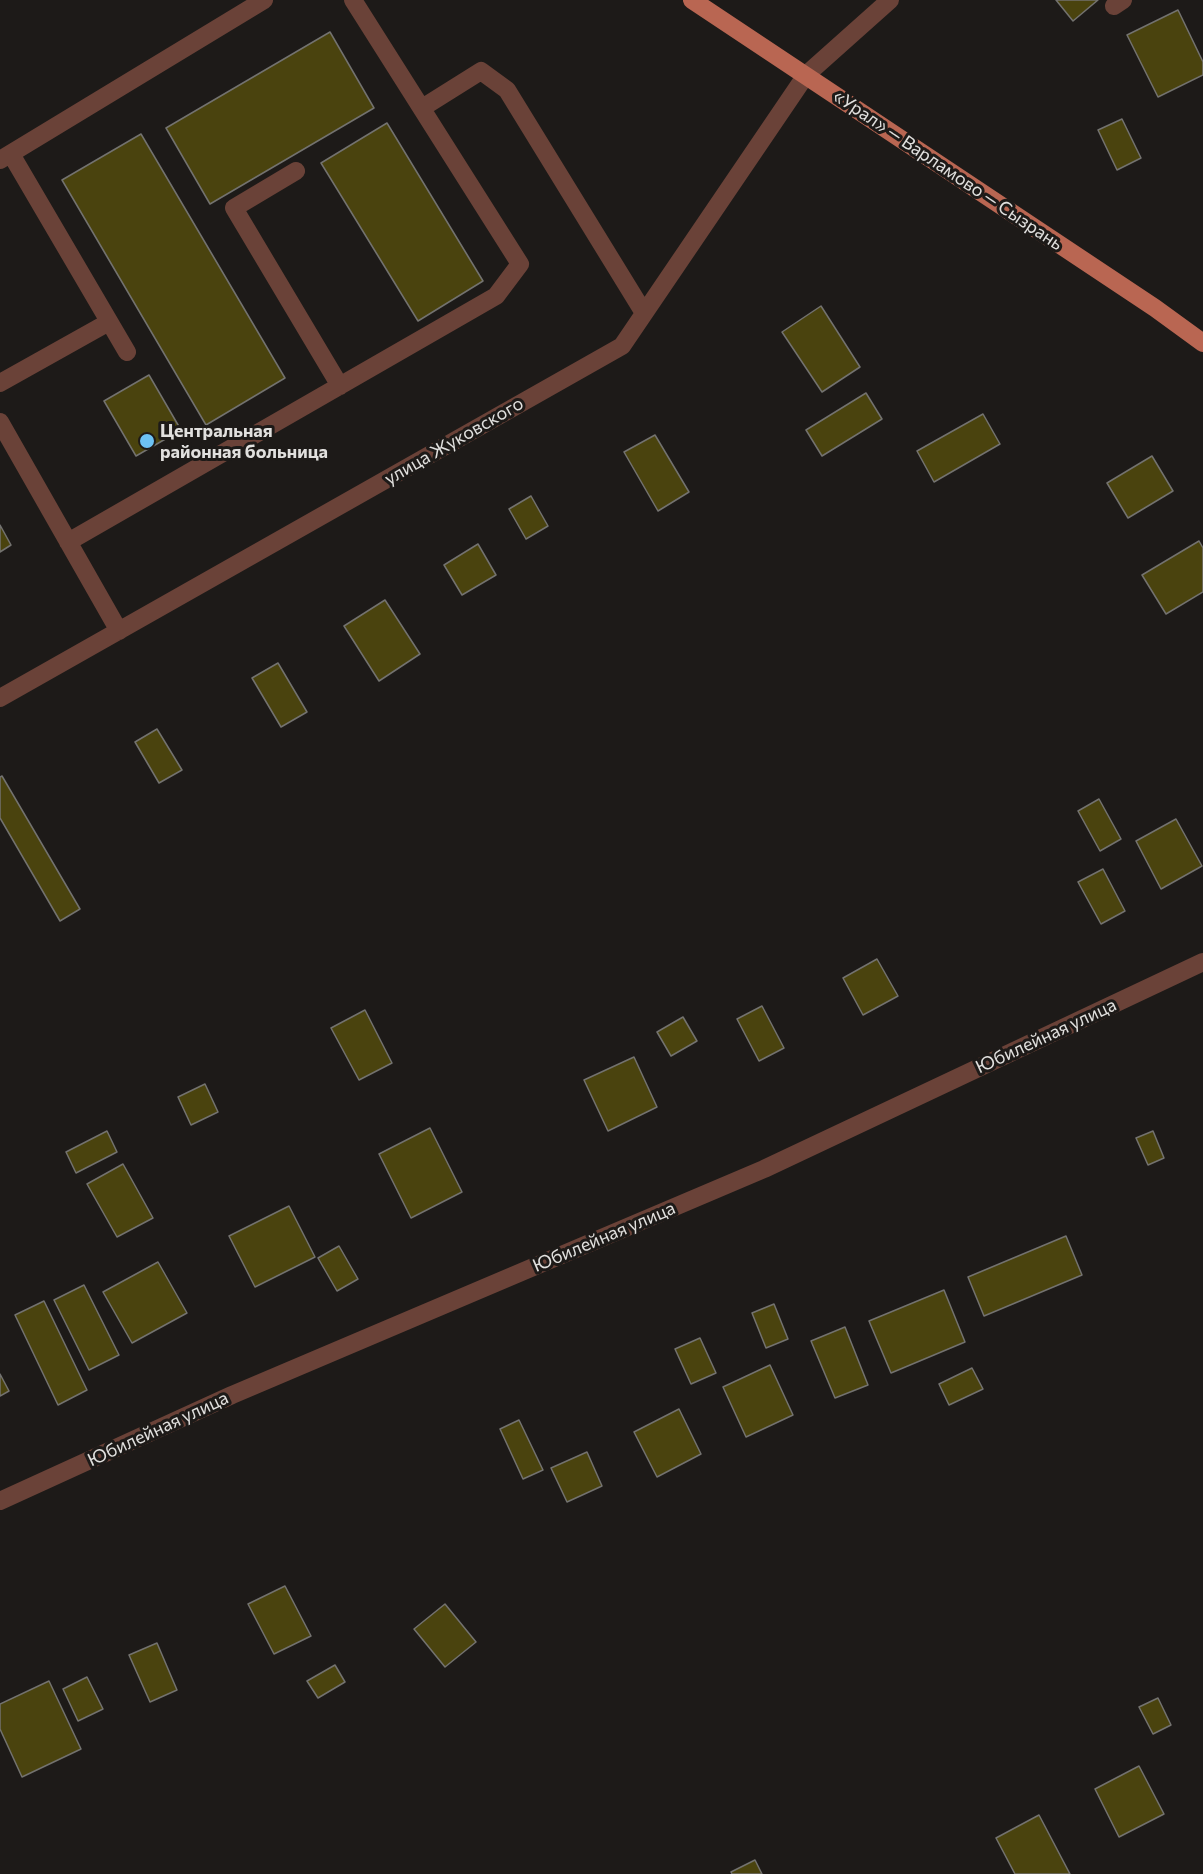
<!DOCTYPE html>
<html>
<head>
<meta charset="utf-8">
<style>
  body { margin:0 }
  canvas { display:block; background:#1d1a18 }
</style>
</head>
<body>
<canvas width="1203" height="1874"></canvas>
<script>
const ctx = document.querySelector('canvas').getContext('2d');
ctx.lineJoin = 'round';
function fillPath(path, color) {
  ctx.fillStyle = color;
  ctx.fill(path, 'evenodd');
}
function strokePath(path, color, width, dash) {
  ctx.strokeStyle = color;
  ctx.lineWidth = width;
  ctx.lineCap = dash ? 'butt' : 'round';
  ctx.setLineDash(dash || []);
  ctx.stroke(path);
}
function label(font, color, halo, rows, align = 'center') {
  ctx.font = font + ' Commissioner,sans-serif';
  ctx.lineWidth = 6;
  ctx.setLineDash([]);
  ctx.textBaseline = 'middle';
  ctx.strokeStyle = halo;
  ctx.fillStyle = color;
  for (const [text, x, y, turn = 0] of rows) {
    ctx.save();
    ctx.translate(x, y);
    ctx.rotate((+turn || 0) * Math.PI / 180);
    ctx.textAlign = isNaN(turn) ? turn : align;
    if (halo) ctx.strokeText(text, 0, 0);
    ctx.fillText(text, 0, 0);
    ctx.restore();
  }
}
const building = new Path2D(`
  M1056,0h42l-25,21z
  M1178,10l25,52v13l-45,22 -31,-62z
  M330,32l44,76 -164,96 -44,-76z
  M1122,119l19,39 -24,12 -19,-40z
  M387,123l96,158 -65,40 -97,-158z
  M141,134l144,244 -79,47 -144,-245z
  M821,306l39,61 -38,25 -40,-60z
  M149,375l32,55 -45,26 -32,-55z
  M866,393l16,26 -60,37 -16,-26z
  M983,414l17,30 -66,38 -17,-31z
  M655,435l34,57 -31,19 -34,-59z
  M1152,456l21,35 -45,27 -21,-35z
  M531,496l17,30 -22,13 -17,-30z
  M0,525l11,20 -11,7z
  M1199,541l4,7v44l-37,22 -24,-39z
  M478,544l18,31 -34,20 -18,-30z
  M385,600l35,54 -41,27 -35,-55z
  M278,663l29,49 -26,15 -29,-49z
  M157,729l25,41 -23,13 -24,-41z
  M2,776l78,133 -20,12 -60,-103v-41z
  M1099,799l22,40 -21,12 -22,-40z
  M1176,819l26,47 -41,23 -25,-48z
  M1103,869l22,42 -24,13 -23,-42z
  M877,959l21,37 -35,19 -20,-37z
  M762,1006l22,42 -25,13 -22,-42z
  M365,1010l27,53 -33,17 -28,-52z
  M683,1017l14,24 -26,15 -14,-24z
  M634,1057l23,50 -49,24 -24,-51z
  M205,1084l13,28 -27,13 -13,-28z
  M430,1128l32,64 -51,26 -32,-64z
  M107,1131l10,21 -41,21 -10,-21z
  M1153,1131l11,27 -16,7 -12,-27z
  M123,1164l30,54 -36,19 -30,-53z
  M289,1206l26,51 -60,30 -26,-51z
  M1066,1236l16,39 -98,41 -16,-39z
  M339,1246l19,33 -21,12 -19,-33z
  M158,1262l29,51 -55,30 -29,-51z
  M84,1285l35,70 -30,15 -35,-70z
  M944,1290l21,52 -74,31 -22,-52z
  M44,1301l43,89 -29,15 -43,-90z
  M774,1304l14,35 -22,9 -14,-35z
  M845,1327l23,58 -33,13 -24,-57z
  M700,1338l16,35 -25,11 -16,-35z
  M770,1365l23,50 -47,22 -23,-50z
  M972,1368l11,21 -34,16 -10,-21z
  M0,1374l9,17 -9,5z
  M679,1409l22,45 -44,23 -23,-45z
  M519,1420l24,50 -20,9 -23,-50z
  M587,1452l15,34 -35,16 -16,-34z
  M285,1586l26,50 -37,18 -26,-50z
  M445,1604l31,38 -31,25 -31,-38z
  M157,1643l20,47 -27,12 -21,-47z
  M335,1665l10,17 -27,16 -11,-17z
  M87,1677l16,32 -25,12 -15,-32z
  M49,1681l32,68 -59,28 -22,-48v-25z
  M1158,1698l13,27 -18,9 -14,-27z
  M1139,1766l25,48 -45,23 -24,-48z
  M1039,1815l31,59h-55l-19,-36z
  M755,1860l7,14h-30l-1,-2z`);
fillPath(building, '#4a430e');
strokePath(building, '#73726f', 1.5);
strokePath(new Path2D(`
  M1114,6l9,-6
  M422,108l59,-37 26,19 137,223
  M11,154l116,198
  M0,160l264,-160
  M296,171l-62,37 106,178
  M0,383l109,-61
  M0,422l119,209
  M68,542l428,-246 24,-32 -167,-264
  M0,698l622,-352 184,-271 84,-75
  M0,1501l232,-106 532,-226 439,-207`), '#6a4238', 18);
strokePath(new Path2D(`
  M692,0l463,308 48,35`), '#b96652', 18);
for (const [x, y, r, color] of [
  [147,441,8,"#6dc2f3"]
]) {
  const dot = new Path2D();
  dot.arc(x, y, r, 0, 2 * Math.PI);
  ctx.fillStyle = color;
  ctx.fill(dot);
  strokePath(dot, '#1d1a18', 2);
}
label('18px', '#e1e0de', '#1d1a18', [
  ["«Урал» — Варламово — Сызрань",948,170,34],
  ["улица Жуковского",454,441,-30],
  ["Юбилейная улица",1046,1036,-25],
  ["Юбилейная улица",604,1237,-23],
  ["Юбилейная улица",158,1429,-25]
]);
label('bold 18px', '#e1e0de', '#1d1a18', [
  ["Центральная",160,431],
  ["районная больница",160,452]
], 'left');
</script>
</body>
</html>
